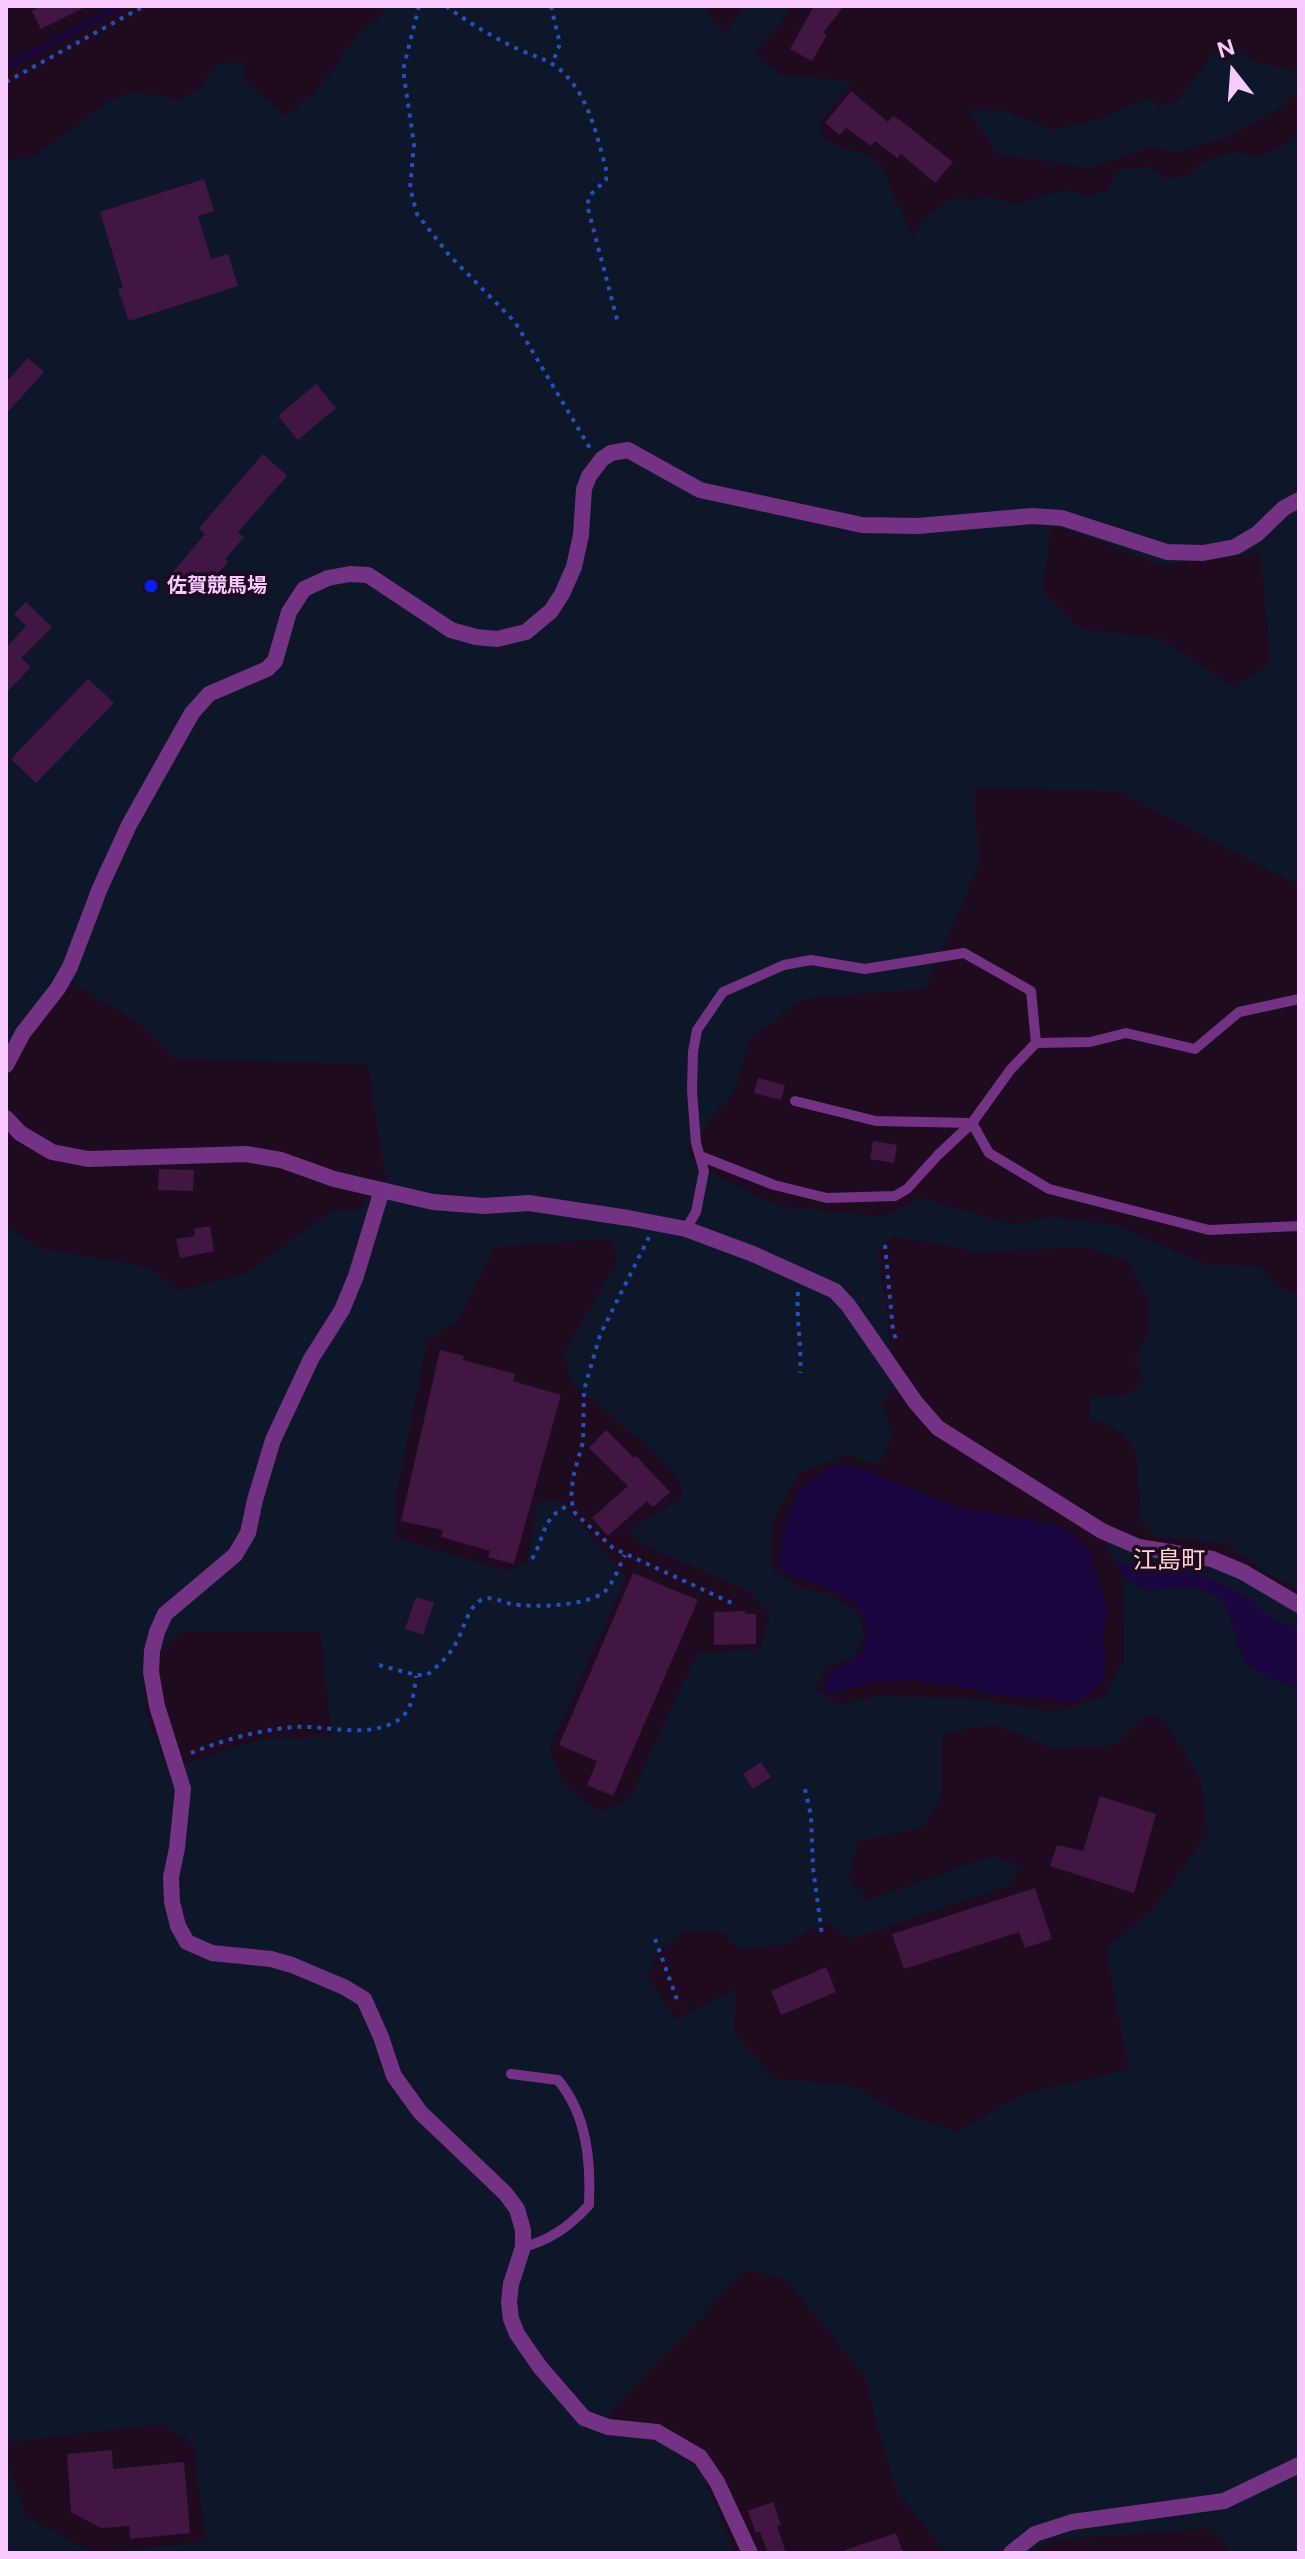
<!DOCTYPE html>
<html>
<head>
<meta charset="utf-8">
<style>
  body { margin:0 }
  #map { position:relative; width:1305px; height:2559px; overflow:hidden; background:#1f0b20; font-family:Figtree,sans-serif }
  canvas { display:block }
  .frame { position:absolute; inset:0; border:8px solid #f9caff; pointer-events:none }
  .north { position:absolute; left:1193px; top:32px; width:80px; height:80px; -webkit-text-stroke:6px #1f0b20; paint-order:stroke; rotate:343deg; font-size:22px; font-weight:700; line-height:32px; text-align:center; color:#f9caff }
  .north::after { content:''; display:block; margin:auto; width:28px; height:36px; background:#f9caff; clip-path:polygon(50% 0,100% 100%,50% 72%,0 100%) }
</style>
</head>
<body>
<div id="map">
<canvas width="1305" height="2559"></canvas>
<div class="frame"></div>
<div class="north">N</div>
</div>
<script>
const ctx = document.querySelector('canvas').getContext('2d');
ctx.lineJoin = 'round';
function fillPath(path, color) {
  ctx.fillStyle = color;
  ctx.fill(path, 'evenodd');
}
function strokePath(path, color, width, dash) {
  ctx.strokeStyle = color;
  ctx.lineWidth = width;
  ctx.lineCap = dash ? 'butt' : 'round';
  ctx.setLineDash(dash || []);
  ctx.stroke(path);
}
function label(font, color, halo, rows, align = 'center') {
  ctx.font = font + ' Figtree,"Noto Sans JP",sans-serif';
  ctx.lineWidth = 7;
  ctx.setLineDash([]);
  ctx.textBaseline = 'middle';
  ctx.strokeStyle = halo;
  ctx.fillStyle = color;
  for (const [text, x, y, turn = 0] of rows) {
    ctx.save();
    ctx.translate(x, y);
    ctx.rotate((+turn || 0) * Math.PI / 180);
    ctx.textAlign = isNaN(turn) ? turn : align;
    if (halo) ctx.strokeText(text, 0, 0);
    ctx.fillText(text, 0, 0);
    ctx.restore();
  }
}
fillPath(new Path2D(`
  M391,6h313l11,17 13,13 -1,-3 17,-27h48l-37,48 25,21 58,5 12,4 -30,39v10c18,22 42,12 60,32 9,11 9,23 15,35 7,15 13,16 13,34l6,4 5,-12 12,-13 23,-15 17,2 20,-3 28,8 18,-8 32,-7 18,7 18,-5 16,-22 26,-3 19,12 20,-2 20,-16 28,-9 23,6 33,-16 9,-10v754l-181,-95 -144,-4 5,77 -54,125 -120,9 -55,40 -16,53 -46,58 7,16 84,41 105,11 37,-19 92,27 38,-8 64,8 92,40 52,1 28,28h12v295l-37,-18 -34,-27 -75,-9 -12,-16 -4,-67 -15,-19 -32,-17 1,-19 40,-3 14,-14 -11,-20 16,-28 -1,-29 -20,-43 -44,-13 -106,5 -86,-16 -15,17 18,136 -15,11 11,36 -14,29 -31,-11 -48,19 -28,50v44l28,21 32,6 27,19 6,27 -13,19 -26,8 -9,22 23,16 40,-9 93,3 83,13 49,-15 20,-36 -1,-86 23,16c23,-2 60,-9 77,12 6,7 8,20 11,29 3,11 6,25 14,33 14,13 33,18 51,22v866h-71l1,-4 -19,-21 -161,12 -16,13h-86l-51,-62 -32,-116 -78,-96 -40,-9 -137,142 5,24 47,4 41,32 32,81h-631l103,-12 -12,-97 -32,-20 -156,18v-1217l31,23 110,19 31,24 67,-17 89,-64 23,1 29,-32 -18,-115 -193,-6 -33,-33 -85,-52 -51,82v-897l4,3 23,-4 76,-56 27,-9 45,8 19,-12 18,-24 26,-2 -1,16 37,33 2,6 33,-24 43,-59zM1051,524l110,41 100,-13 10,111 -36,25 -74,-49 -83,-11 -36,-37zM612,1238l6,23 -55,94 9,28 71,59 36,37 4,18 -53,32 8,13 114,51 18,20 -9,36 -64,4 -68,147 -30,12 -35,-27 -15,-35 77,-173 -66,-77 -22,3 -11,60 -21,8 -111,-33v-41l32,-156 31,-21 36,-73zM182,1632h139l11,105 -72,2 -91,31 -23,-54 -4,-49zM1146,1716l17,1 39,66 6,50 -55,77 -47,38 23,121 -104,25 -69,38 -61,-21 -40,-25 -80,-7 -42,-47 3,-43 -60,31 -28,-42 9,-25 28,-23 37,1 18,19 45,-6 40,-21 27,16 153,-53 16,-19 -27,-11 -128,45 -18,-22 9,-38 64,-13 20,-30v-65l52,-8 29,9 27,14 62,-2z
  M1225,38l30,24 39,9 5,-1v19l-18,18 -56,31 -49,14 -27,-5 -59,21 -92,-14 -30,-44 37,1 46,19 44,-9 53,-22 13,8 19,-8z
  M1106,1542l109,22 84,45v20l-29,-12 -19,-18 -24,-13 -50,-17 -64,-7z
  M6,2458l19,58 68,37h-87z`), '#0e162a');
fillPath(new Path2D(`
  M836,1464l20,3 102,40 95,17 19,9 17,17 18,59 -4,29 2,25 -3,19 -11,12 -20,9 -29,-5 -48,-3 -27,-7 -54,-8 -40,2 -37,11 -11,-2 1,-12 6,-10c16,-4 28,-9 32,-26 12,-49 -50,-57 -82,-71 -6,-19 3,-58 14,-75 8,-15 26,-25 40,-33z
  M1113,1562l64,7 28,7 46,23 19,18 29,12v58c-18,-4 -37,-9 -51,-22 -8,-8 -11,-22 -14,-33 -3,-9 -5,-22 -11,-29 -17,-21 -55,-14 -77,-12l-23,-16z`), '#1c063f');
strokePath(new Path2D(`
  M6,68l113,-62`), '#1c063f', 6);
fillPath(new Path2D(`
  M41,6h46l-46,23 -9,-18z
  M814,6h30l-21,27 4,2 -15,26 -22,-12z
  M851,91l37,31 5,-6 7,4 53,42 -18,21 -34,-29 -4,4 -22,-17 -4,5 -25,-18 -6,7 -15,-12z
  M204,179l10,32 -16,5 13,43 17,-5 10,32 -109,35 -11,-32 5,-1 -23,-76z
  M28,358l16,14 -38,42v-32z
  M316,384l20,24 -38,32 -20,-24z
  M263,454l24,22 -49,56 6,5 -19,22 3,3 -26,30 -11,-9 -3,3 -15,-14 32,-38 -6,-6z
  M26,602l26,25 -31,31 10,9 -25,26v-49l2,2 18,-20 -12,-12z
  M88,679l26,24 -78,80 -25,-24z
  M758,1078l27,7 -4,15 -27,-7z
  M873,1141l24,4 -3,18 -24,-4z
  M159,1169l35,1 -1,21 -35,-1z
  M210,1226l4,25 -34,7 -4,-19 19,-3 -1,-7z
  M440,1350l24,6 -1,4 52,14 -2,7 48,14 -47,169 -26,-7 2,-6 -49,-14 2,-7 -42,-9z
  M606,1430l28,28 2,-2 34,36 -17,15 -6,-6 -39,35 -16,-18 36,-32 -39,-38z
  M633,1573l65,27 -85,196 -26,-11 10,-24 -38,-16z
  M416,1597l18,6 -11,32 -18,-6z
  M745,1611v3h11v30l-42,1v-33z
  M761,1762l10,15 -18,12 -10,-15z
  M1100,1796l56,18 -22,79 -84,-27 7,-21 26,6z
  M1035,1888l17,51 -27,9 -6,-16 -115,37 -12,-35z
  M826,1967l10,25 -55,23 -10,-24z
  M112,2450l1,19 71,-7 6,71 -60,6 -1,-13 -28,2 -30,-16 -4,-58z
  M773,2502l8,23 -4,1 9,27h-18l-8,-21 -4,1 -8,-22z
  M896,2533l7,20h-58v-3z`), '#411642');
strokePath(new Path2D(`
  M419,6l-16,64 11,74 -4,44 7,26 32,41 66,67 76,128
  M446,6c23,17 48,32 74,44 14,6 26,9 38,18 31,25 39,69 49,105l-1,7 -16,15 -3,10 31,118
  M551,6l9,38 -8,20
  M6,82l138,-76
  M649,1237l-49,98 -16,55 -1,52 -10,35 -2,22 4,14 38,35 121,56
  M885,1245l8,86 4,11
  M798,1292c-2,28 4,54 2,81
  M532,1559c15,-26 9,-43 40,-55
  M379,1665l37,10h11c12,-10 22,-19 29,-32 7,-12 12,-36 25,-43 11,-5 20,2 30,4 22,4 73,2 92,-11 10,-8 16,-27 22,-38
  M191,1753c32,-13 68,-23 103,-26 32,-2 68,11 99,-4 19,-9 21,-28 23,-47
  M805,1789l6,27 2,52 9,67
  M655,1939l24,66`), '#2550b9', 4, [4, 6]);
strokePath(new Path2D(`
  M795,1101l81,20 96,2 17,30 60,36 160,41 90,-4
  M700,1156l74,29 53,13 68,-2 12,-7 31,-34 34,-32 39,-54 25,-26 54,-1 36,-9 69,16 44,-37 60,-13
  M686,1229l10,-17 8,-41 -8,-28 -4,-52 1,-39 4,-22 26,-38 61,-27 27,-5 54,9 99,-16 67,38 5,52
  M511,2074l47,6c29,35 33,81 31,125 -18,20 -39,36 -66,42`), '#733283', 10);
strokePath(new Path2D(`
  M6,1065l17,-32 35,-45 12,-21 30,-79 29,-63 63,-112 17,-19 58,-25 8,-8 14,-49 15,-23 24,-11 22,-4 18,1 83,55 25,7 21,2 29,-7 25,-21 11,-17 12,-27 7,-32 3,-46 5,-13 13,-17 9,-6 17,-3 72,40 162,35 56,1 114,-10 30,2 105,34 36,1 32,-6 22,-13 27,-26 15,-8
  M6,1118l14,15 32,19 36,7 158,-5 35,6 53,19 99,23 51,4 45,-3 99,15 58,11 67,25 82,37 13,14 68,98 22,25 164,103 37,16 73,12 31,13 56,33
  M382,1190l-26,86 -14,34 -31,49 -38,81 -18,60 -7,33 -13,22 -70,59 -8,18 -5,19 -1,21 6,34 26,83 -6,59 -6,29 1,25 6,24 9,16 25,11 59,6 21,6 52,22 20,12 17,38 13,39 26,36 85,81 12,16 6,21v17l-12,37 -2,18 2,17 6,15 23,33 44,51 24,9 49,5 43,25 17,25 33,71
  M1011,2553l24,-19 37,-12 152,-21 75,-36`), '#733283', 16);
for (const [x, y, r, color] of [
  [151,586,8,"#0021f5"]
]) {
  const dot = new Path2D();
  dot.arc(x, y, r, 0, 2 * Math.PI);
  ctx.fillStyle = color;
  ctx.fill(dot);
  strokePath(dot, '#1f0b20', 3);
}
label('bold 20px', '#f9caff', '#1f0b20', [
  ["佐賀競馬場",167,586]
], 'left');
label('24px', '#ffd3cc', '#1f0b20', [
  ["江島町",1169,1561]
]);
</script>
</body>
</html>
